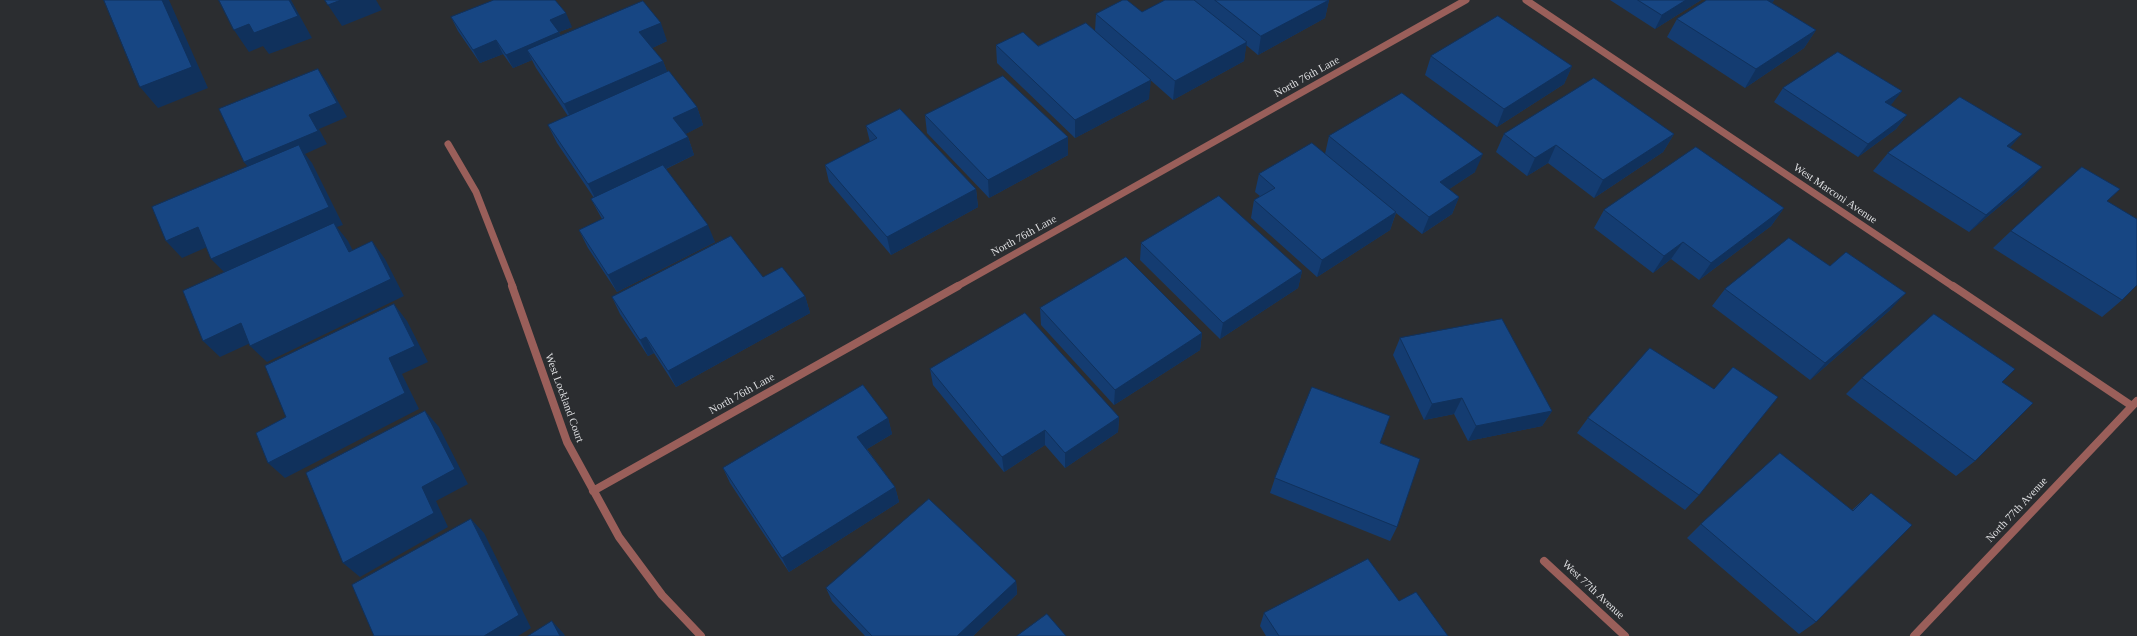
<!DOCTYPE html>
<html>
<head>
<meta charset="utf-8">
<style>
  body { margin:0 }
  canvas { display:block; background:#2b2d30 }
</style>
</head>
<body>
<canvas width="2137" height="636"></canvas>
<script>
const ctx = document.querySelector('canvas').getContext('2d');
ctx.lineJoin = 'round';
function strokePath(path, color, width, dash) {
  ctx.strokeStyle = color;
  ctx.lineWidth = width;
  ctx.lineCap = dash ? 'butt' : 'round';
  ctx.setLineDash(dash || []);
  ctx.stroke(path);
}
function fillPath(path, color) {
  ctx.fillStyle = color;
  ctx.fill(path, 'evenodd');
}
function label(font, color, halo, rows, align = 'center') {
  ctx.font = font + ' Georgia,serif';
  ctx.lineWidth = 3.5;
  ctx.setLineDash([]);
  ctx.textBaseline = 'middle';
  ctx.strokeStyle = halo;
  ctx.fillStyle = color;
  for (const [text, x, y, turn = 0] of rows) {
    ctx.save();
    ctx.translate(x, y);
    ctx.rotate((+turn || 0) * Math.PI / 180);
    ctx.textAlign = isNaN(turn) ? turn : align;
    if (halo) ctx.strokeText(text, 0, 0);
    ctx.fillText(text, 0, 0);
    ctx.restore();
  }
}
strokePath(new Path2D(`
  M1526,0l428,287
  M448,144l28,48 37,95
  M956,287l510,-287`), '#9a5f5a', 7);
strokePath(new Path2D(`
  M512,286l55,156 52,95 43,58 39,41
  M1953,286l179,120
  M593,491l365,-205
  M1544,561l81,75
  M1914,636l223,-235`), '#9a5f5a', 8);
fillPath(new Path2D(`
  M1165,0h164l-4,18 -67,37 -12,-10 -2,16 -71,39 -43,-38 19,37 -74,39 -78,-75 -1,-18 42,1 57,-15 1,-17 46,-2z
  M1610,0h91l-46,29z
  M1707,0h67l-2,3 44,27 -12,18 -59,40 -78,-51 10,-18z
  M451,17l121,10 -13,5 2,4 106,5 -15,7 11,13 4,11 30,35 6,18 -18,9 3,3 6,18 -28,14 49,73 -98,50 -29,-44 -9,-18 23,-11 -11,-20 3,-1 -37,-55 -9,-18 20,-9 -32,-48 -4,-8 -19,8 -10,-14 -23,9 -22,-32z
  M1431,56l141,10 -8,18 -67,43 -72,-52z
  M1783,88l119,3 -12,14 17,10 -11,14 -38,28 -84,-55z
  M925,115l143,40 -79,43 -62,-65z
  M866,126l110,63 2,18 -87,48 -62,-73 -4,-17 45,-23z
  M1504,134h170l-11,18 -69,46 -46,-35 -21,13 -31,-24z
  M1329,136l146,36 -26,17 10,8 -7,17 -30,20 -26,-21 -6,17 -73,47 -66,-59 3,-18 6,-4 -5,-4 4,-18 66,-20z
  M2010,148l15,37 -56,47 -96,-61 15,-18z
  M1784,208l-13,18 -72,54 -28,-21 -18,14 -59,-45 10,-18z
  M2011,231l111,69 -20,17 -109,-69z
  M1141,243l161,28 -4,17 -78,51 -80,-79z
  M1830,266l60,44 -80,70 -98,-74 13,-17z
  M763,277l42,19 5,17 -134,74 -22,-34 -6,3 -28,-42 -8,-17z
  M1040,308l162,25 -2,17 -86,55 -73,-80z
  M1400,338l152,73 -10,15 -74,15 -14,-27 -30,6 -31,-65z
  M930,369l189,48 -1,15 -53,36 -20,-23 -41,27 -71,-87z
  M1862,378l140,4 -27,79 -19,15 -110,-82z
  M888,418l4,16 -25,15 28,38 4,15 -110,70 -59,-89 -7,-15z
  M1588,418l111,77 -14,15 -108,-77z
  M1380,443l17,84 -7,14 -120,-48 5,-15z
  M1871,493l-55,129 -17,12 -112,-96 14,-14 151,-14z
  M1016,581l1,13 -44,42h-108l-33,-35 -6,-13z
  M1399,601l49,35h-182l-6,-10 4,-13z`), '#143c71');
fillPath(new Path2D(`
  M162,0h7l39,88 -50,20 -18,-21z
  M289,0h2l21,38 -43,16 -6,-8 -14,6 -15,-22 15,-6z
  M341,0h35l6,10 -40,16 -14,-21z
  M1329,0l-4,18 -67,37 3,-19z
  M1686,0h15l-46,29 7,-14z
  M1764,0h10l-4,7z
  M566,13l6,14 -13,5 6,14 -38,4 5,10 -19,8 -7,-13 44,-35z
  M661,23l6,18 -21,10 -7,-19z
  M1816,30l-12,18 -59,40 11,-19z
  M496,40l7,14 -23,9 -7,-13z
  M1247,42l-3,19 -71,39 2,-19z
  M663,61l7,18 -97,44 -9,-19z
  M1572,66l-8,18 -67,43 7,-18z
  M318,69l9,13 20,35 -28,12 8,15 -22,10 7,9 31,62 -6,2 11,14 14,28 -134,7 -17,-17 44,-83 -11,-14 65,-47z
  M1151,80l-2,19 -74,39v-18z
  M1902,91l-11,14 -16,11 10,-14z
  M697,107l6,18 -23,12 -7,-19z
  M1907,115l-11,14 -38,28 10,-13z
  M1674,134l-11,18 -69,46 9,-18z
  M2022,134l-16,18 1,-6z
  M688,137l6,18 -97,47 -9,-18z
  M1068,137v18l-79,43 -1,-18z
  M1556,145l-8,18 -21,13 8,-18z
  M1483,154l-8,18 -42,28 7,-18z
  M2042,167l-17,18 -56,47 17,-17z
  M976,189l2,18 -87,48 -4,-18z
  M1459,197l-7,17 -30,20 7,-17z
  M1784,208l-13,18 -72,54 12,-17z
  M1396,212l-6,18 -73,47 5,-17z
  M708,225l7,17 -98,50 -9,-17z
  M198,227l16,17 -32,14 -16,-17z
  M372,241l13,18 19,37 -137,66 -17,-16z
  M1683,242l-12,17 -18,14 11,-17z
  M1302,271l-4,17 -78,51 3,-16z
  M1906,293l-16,17 -80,70 15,-17z
  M805,296l5,17 -134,74 -8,-16z
  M394,304l13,17 21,41 -26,12 17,35 -134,69 -17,-15 121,-105z
  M241,323l16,17 -37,17 -17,-16z
  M1202,333l-2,17 -86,55 1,-15z
  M646,337l8,16 -6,3 -8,-16z
  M1462,398l-8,16 -30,6 8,-16z
  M425,411l14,16 29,57 -32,17 12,26 -88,50 -17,-14 79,-76z
  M1552,411l-10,15 -74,15 8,-15z
  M1119,417l-1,15 -53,36v-15z
  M888,418l4,16 -30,18 -5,-15z
  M1045,430v15l-41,27 -2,-15z
  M895,487l4,15 -110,70 -7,-14z
  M471,519l13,14 47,95 -13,8h-34z
  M1016,581l1,13 -44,42h-16z
  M552,621l12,13 1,2h-5z`), '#10315c');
const building = new Path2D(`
  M104,0h58l30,67 -52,20z
  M219,0h70l9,16 -44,17 -5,-9 -15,6z
  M325,0h16l-13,5z
  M494,0h61l11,13 -16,7 9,12 -53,23 -10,-15 -23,10 -22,-33z
  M1123,0h4l15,12 23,-12h29l53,42 -72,39 -79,-67z
  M1215,0h114l-68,36z
  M1638,0h48l-24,15z
  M1707,0h60l49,30 -60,39 -79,-50z
  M643,1l18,22 -22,9 24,29 -99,43 -37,-54z
  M1498,16l74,50 -68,43 -73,-53z
  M1086,23l65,57 -76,40 -79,-75 27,-13 15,14z
  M1838,52l64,39 -17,11 22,13 -39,29 -85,-56z
  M318,69l19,34 -28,12 9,16 -74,31 -25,-53z
  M669,71l28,36 -24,11 15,19 -100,47 -40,-59z
  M1003,76l65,61 -80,43 -63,-65z
  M1594,78l80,56 -71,46 -47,-35 -21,13 -31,-24z
  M1402,93l81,61 -43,28 19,15 -30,20 -100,-81z
  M1960,97l62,37 -15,12 35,21 -56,48 -98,-62z
  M900,109l76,80 -89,48 -62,-72 52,-27 -11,-12z
  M1312,143l84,69 -74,48 -68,-60 21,-12 -16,-14z
  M299,145l30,62 -118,52 -13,-32 -32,14 -14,-34z
  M1696,147l88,61 -73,55 -28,-21 -19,14 -60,-46z
  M663,165l45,60 -100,50 -29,-45 25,-12 -13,-19z
  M2082,167l38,22 -13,12 30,18v66l-15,15 -111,-69z
  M1219,196l83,75 -79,52 -82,-80z
  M334,223l15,29 23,-11 19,38 -141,67 -9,-23 -38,18 -20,-50z
  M731,236l32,41 19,-10 23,29 -137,75 -22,-34 -6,3 -28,-43z
  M1789,238l41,28 16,-14 60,41 -81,70 -100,-74z
  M1126,257l76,76 -87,57 -75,-82z
  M394,304l21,42 -26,12 16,35 -137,70 -12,-30 30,-16 -21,-51z
  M1025,313l94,104 -54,36 -20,-23 -43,27 -72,-88z
  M1934,314l81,55 -13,13 31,21 -58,58 -113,-83z
  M1502,319l50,92 -76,15 -14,-28 -30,6 -32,-66z
  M1650,348l64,41 19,-22 45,30 -79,98 -111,-77z
  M863,385l25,33 -31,19 38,50 -113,71 -59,-90z
  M1312,387l78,29 -10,27 40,16 -23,68 -122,-49z
  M425,411l30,58 -33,18 12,26 -91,50 -37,-90z
  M1780,453l73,58 18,-18 41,32 -96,97 -115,-98z
  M929,499l87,82 -59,55h-85l-46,-48z
  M471,519l48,96 -35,21h-110l-22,-51z
  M1368,559l31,42 17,-9 32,44h-169l-15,-23z
  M1047,614l19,22h-49z
  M552,621l8,15h-32z`);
fillPath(building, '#174683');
strokePath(building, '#10315c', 1);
label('11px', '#dddee0', '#2b2d30', [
  ["North 76th Lane",1307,77,-29],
  ["West Marconi Avenue",1835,194,34],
  ["North 76th Lane",1024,236,-29],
  ["North 76th Lane",742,394,-29],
  ["West Lockland Court",564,398,70],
  ["North 77th Avenue",2017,510,-47],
  ["West 77th Avenue",1593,590,43]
]);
</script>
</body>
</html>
